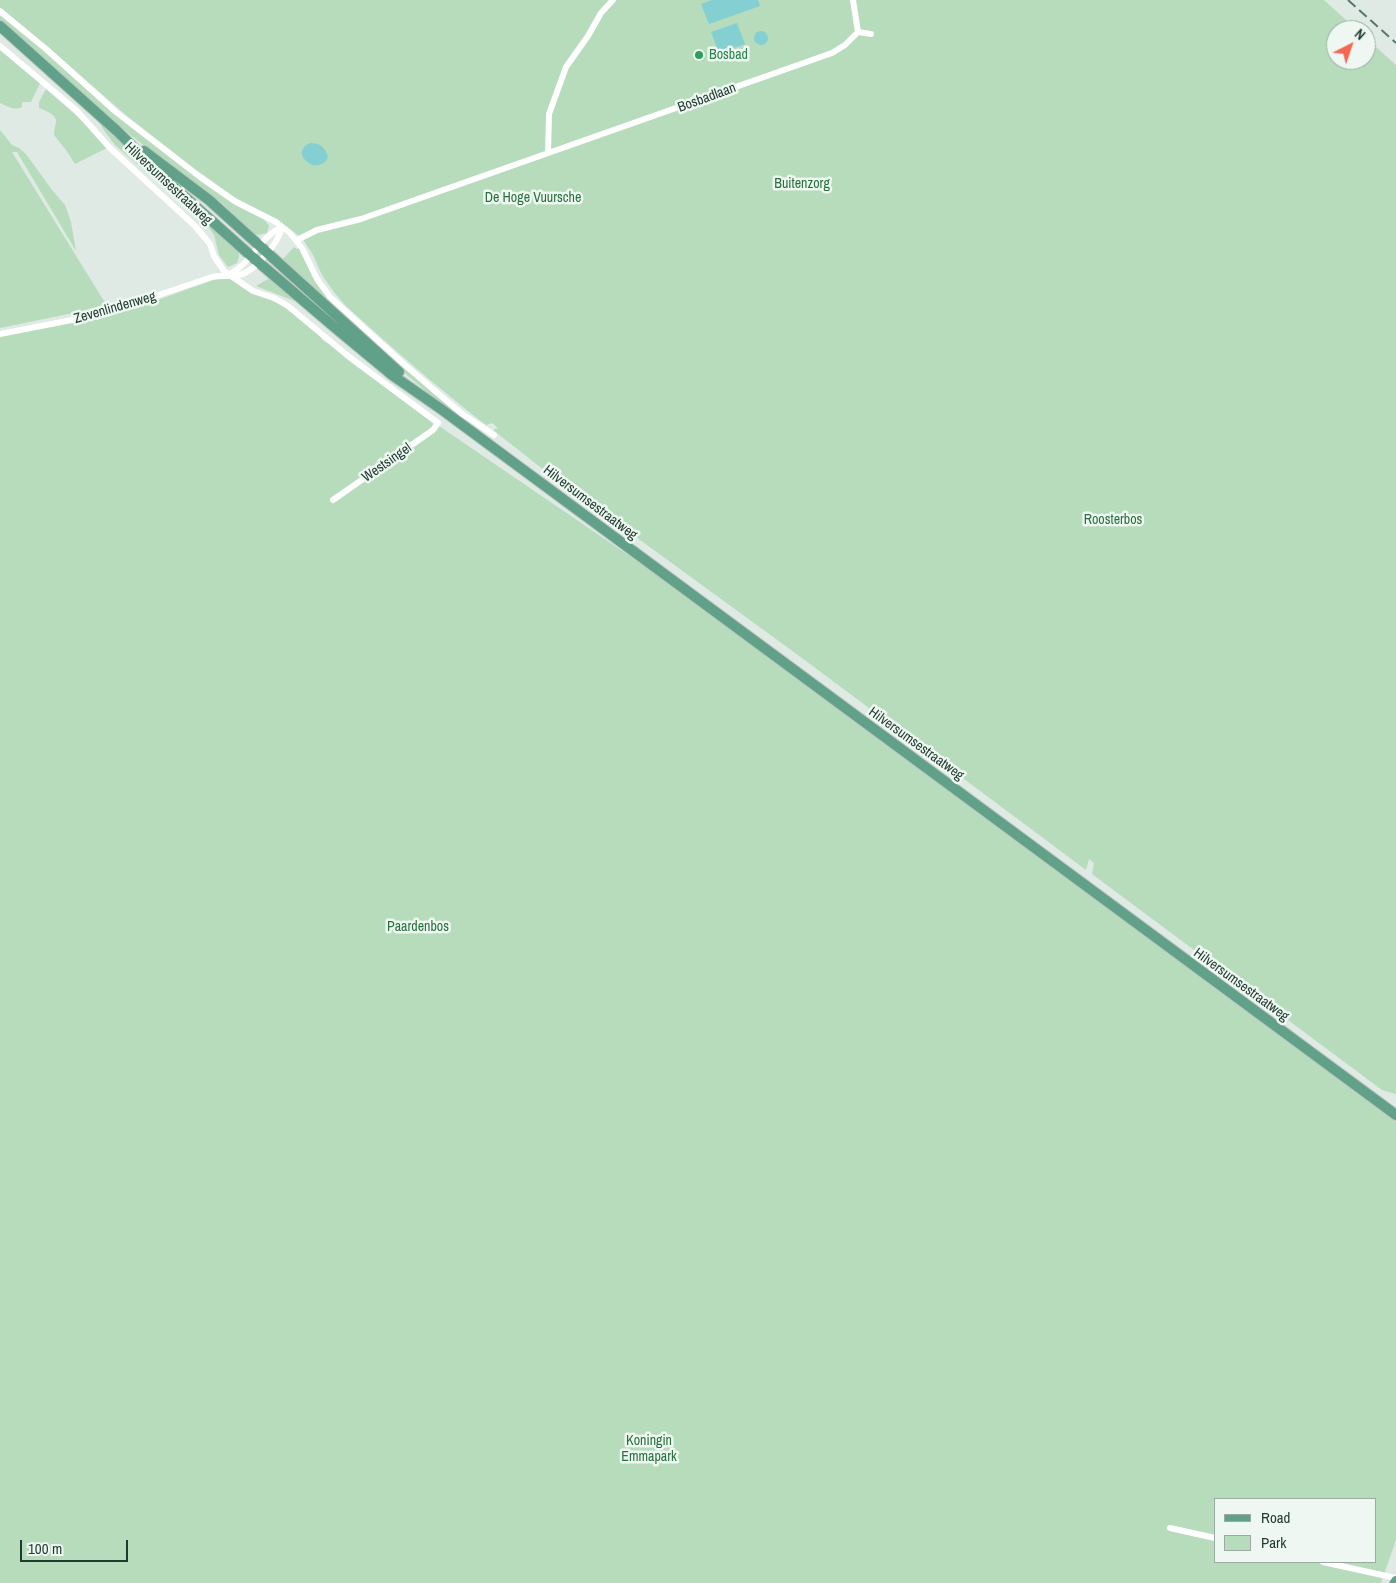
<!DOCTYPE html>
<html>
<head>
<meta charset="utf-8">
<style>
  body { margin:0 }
  #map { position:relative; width:1396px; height:1583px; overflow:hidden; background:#deeae3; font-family:"Archivo Narrow",sans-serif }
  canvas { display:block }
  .legend { position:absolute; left:1214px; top:1498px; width:162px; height:65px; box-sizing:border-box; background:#eef7f1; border:1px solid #9baba3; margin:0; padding:6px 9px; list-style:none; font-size:15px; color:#1f3a2f }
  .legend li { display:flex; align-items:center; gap:10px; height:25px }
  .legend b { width:25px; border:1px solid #9baba3 }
  .north { position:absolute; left:1326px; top:20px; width:50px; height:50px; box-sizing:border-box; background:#eef7f1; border:1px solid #9baba3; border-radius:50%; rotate:41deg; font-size:14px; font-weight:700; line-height:20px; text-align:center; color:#1f3a2f }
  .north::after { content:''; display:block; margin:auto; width:18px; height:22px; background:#f66650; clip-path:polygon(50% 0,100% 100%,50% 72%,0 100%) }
  .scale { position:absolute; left:20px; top:1540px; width:108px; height:22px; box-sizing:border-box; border:2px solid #1f3a2f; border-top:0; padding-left:6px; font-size:15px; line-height:18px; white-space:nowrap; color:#1f3a2f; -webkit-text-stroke:4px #eef7f1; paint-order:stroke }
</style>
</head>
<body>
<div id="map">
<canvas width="1396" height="1583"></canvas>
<ul class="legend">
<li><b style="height:6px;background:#61a189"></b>Road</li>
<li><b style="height:14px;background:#b6dcbb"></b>Park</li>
</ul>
<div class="north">N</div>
<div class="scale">100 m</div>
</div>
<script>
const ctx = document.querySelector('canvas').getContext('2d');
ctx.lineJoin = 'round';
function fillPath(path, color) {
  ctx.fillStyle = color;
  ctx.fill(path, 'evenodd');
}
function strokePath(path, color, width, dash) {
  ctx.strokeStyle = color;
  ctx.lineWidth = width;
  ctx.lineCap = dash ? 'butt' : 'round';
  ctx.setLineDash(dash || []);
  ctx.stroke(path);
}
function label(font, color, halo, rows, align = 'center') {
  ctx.font = font + ' "Archivo Narrow",sans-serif';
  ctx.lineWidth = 5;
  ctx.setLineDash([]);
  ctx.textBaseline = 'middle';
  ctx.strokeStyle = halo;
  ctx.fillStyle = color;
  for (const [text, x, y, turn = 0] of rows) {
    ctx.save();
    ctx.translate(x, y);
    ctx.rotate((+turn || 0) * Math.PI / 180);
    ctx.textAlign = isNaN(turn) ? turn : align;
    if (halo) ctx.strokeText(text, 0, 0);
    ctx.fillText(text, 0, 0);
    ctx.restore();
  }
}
fillPath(new Path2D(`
  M0,0h1324l33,30h-21v30h30v-22l30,27v1029l-14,-4 -290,-216 2,-11 -5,-4 -3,11 -284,-212 -258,-188 -51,-40 5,-2 -6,-5 -6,2c-48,-37 -95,-78 -140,-119l-12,-14 -12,-17 -9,-20 -11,-17 -26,-19 -42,-22 -39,-28 -68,-53 -79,-69 -48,-39z
  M0,15l43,35 72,64 148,104 6,8 -2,7 -9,2 -9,-4 -25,-26 -40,-28 -70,-55 -114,-102z
  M0,46l40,37 -9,19h-9v5c-8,4 -15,-1 -22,-4z
  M46,89l43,38 8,11 10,10 -32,16 -9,-14 -12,-15c0,-5 1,-7 2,-12 2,-8 -10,-12 -17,-15v-6z
  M96,117l141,128 2,11 -2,7 -9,4 -9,-12 -5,-20 -7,-10 -92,-80 -10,-13z
  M0,130l12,15 7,3 7,6 26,36 13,15 6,17 5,29 -59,-99h-5l95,154 -107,22z
  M294,247l3,2 2,-1 40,61 95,85 47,37 -2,2c-71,-53 -133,-112 -198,-172z
  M227,277l25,16 24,9 11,7 36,28 -2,2 6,4 1,-1 111,84 242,165 344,254 190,143 181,130v422l-15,43h-1381v-1249l155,-33 58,-21zM1215,1499h160v63h-160z
  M270,278l27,24 -41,-16z`), '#b6dcbb');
fillPath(new Path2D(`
  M712,0h46l2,6 -51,18 -8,-20z
  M737,23l8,21 -26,9 -8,-21z
  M754 38a7 7 0 1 1 14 0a7 7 0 1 1-14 0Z
  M310,143c10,0 15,4 18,14 -3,7 -9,9 -16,8 -11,-6 -15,-16 -2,-22z`), '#83cfd2');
const primary = new Path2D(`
  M0,26l117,105 59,58 74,66 83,71 59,49 49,34 955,706
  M144,151l65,49 190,172
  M1395,1583l1,-2`);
strokePath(primary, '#bcc4c1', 12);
strokePath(new Path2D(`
  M0,11l46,38 70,63 84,65 36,25 40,20 14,11 12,15 15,31 13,18 76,69 55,47 33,22
  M858,32l13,2
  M0,46l76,64 34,38 85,78 15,18 4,12 10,15 29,20 21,7 14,8 60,50 90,67 -5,7 -100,70
  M548,153l1,-39 17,-47 22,-31 13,-23 12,-13
  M297,240l20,-10 44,-11 471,-166 13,-8 13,-13 -5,-32
  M230,274c21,-11 30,-37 52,-47
  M0,334l102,-20 110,-37c9,-2 18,0 27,-2 16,-3 40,-33 43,-48
  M1170,1528l45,10
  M1323,1562l73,16`), '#fff', 6);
strokePath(primary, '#61a189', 10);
strokePath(new Path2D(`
  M1348,0l48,43`), '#59766b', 2, [10, 5]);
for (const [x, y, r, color] of [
  [699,55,5,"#2e9e5b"]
]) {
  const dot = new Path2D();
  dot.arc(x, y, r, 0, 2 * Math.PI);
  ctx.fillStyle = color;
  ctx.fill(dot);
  strokePath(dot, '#eef7f1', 2);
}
label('14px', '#27864d', '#eef7f1', [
  ["Bosbad",709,55]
], 'left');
label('14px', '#1f3a2f', '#eef7f1', [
  ["Bosbadlaan",707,98,-20],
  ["Hilversumsestraatweg",168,184,43],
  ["Zevenlindenweg",115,308,-16],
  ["Westsingel",387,463,-35],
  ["Hilversumsestraatweg",590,503,37],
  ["Hilversumsestraatweg",916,744,36],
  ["Hilversumsestraatweg",1241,985,36]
]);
label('14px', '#28713c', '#eef7f1', [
  ["Buitenzorg",802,184],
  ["De Hoge Vuursche",533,198],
  ["Roosterbos",1113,520],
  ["Paardenbos",418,927],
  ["Koningin",649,1441],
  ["Emmapark",649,1457]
]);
</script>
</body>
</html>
